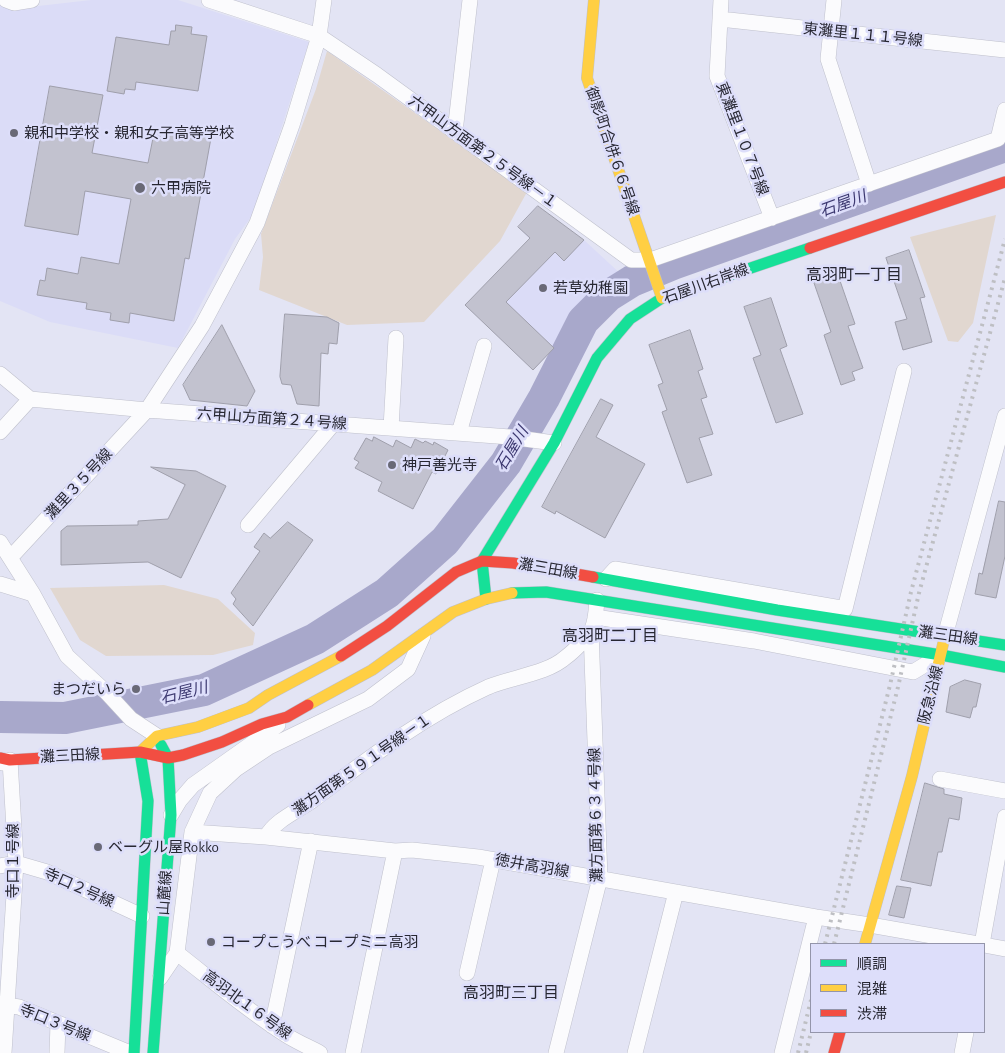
<!DOCTYPE html>
<html>
<head>
<meta charset="utf-8">
<style>
  body { margin:0 }
  #map { position:relative; width:1005px; height:1053px; overflow:hidden; background:#e3e4f4; font-family:"Alegreya Sans","Noto Sans JP",sans-serif }
  canvas { display:block }
  .legend { position:absolute; left:810px; top:943px; width:175px; height:90px; box-sizing:border-box; background:#dddefa; border:1px solid #9495aa; margin:0; padding:6px 9px; list-style:none; font-size:15px; color:#272732 }
  .legend li { display:flex; align-items:center; gap:10px; height:25px }
  .legend b { width:25px; border:1px solid #9495aa }
</style>
</head>
<body>
<div id="map">
<canvas width="1005" height="1053"></canvas>
<ul class="legend">
<li><b style="height:6px;background:#16e098"></b>順調</li>
<li><b style="height:6px;background:#ffcf43"></b>混雑</li>
<li><b style="height:6px;background:#f24e42"></b>渋滞</li>
</ul>
</div>
<script>
const ctx = document.querySelector('canvas').getContext('2d');
ctx.lineJoin = 'round';
function fillPath(path, color) {
  ctx.fillStyle = color;
  ctx.fill(path, 'evenodd');
}
function strokePath(path, color, width, dash) {
  ctx.strokeStyle = color;
  ctx.lineWidth = width;
  ctx.lineCap = dash ? 'butt' : 'round';
  ctx.setLineDash(dash || []);
  ctx.stroke(path);
}
function label(font, color, halo, rows, align = 'center') {
  ctx.font = font + ' "Alegreya Sans","Noto Sans JP",sans-serif';
  ctx.lineWidth = 5;
  ctx.setLineDash([]);
  ctx.textBaseline = 'middle';
  ctx.strokeStyle = halo;
  ctx.fillStyle = color;
  for (const [text, x, y, turn = 0] of rows) {
    ctx.save();
    ctx.translate(x, y);
    ctx.rotate((+turn || 0) * Math.PI / 180);
    ctx.textAlign = isNaN(turn) ? turn : align;
    if (halo) ctx.strokeText(text, 0, 0);
    ctx.fillText(text, 0, 0);
    ctx.restore();
  }
}
fillPath(new Path2D(`
  M91,0h87l131,42 -55,171 -19,26 -57,109 -128,-26 -50,-21v-298l12,6z
  M537,206l47,34 39,36 -29,19 -15,16 -22,38h-3l-21,21 -68,-65 65,-66 -12,-12z`), '#dbdcf7');
fillPath(new Path2D(`
  M327,51l200,141 -27,49 -76,81 -77,3 -88,-35 4,-33 -2,-23 55,-145z
  M996,215l-23,108 -15,19 -10,-1 -38,-104z
  M164,585l54,14 37,34 -2,12 -40,10 -107,1 -26,-16 -30,-52z`), '#e1d7d0');
strokePath(new Path2D(`
  M0,717l65,1 139,-28 111,-51 72,-46 58,-52 61,-78 38,-65 39,-77 25,-25 24,-15 41,-17 332,-118`), '#a8a8cb', 32);
const building = new Path2D(`
  M176,25l16,2 -1,7 16,2 -9,55 -62,-9 -1,8 -10,-1 -1,5 -17,-3 9,-54 53,8 2,-14h4z
  M50,86l53,9 -11,58 56,10 7,-35 56,10 -22,121 -4,-1 -11,63 -44,-8 -1,10 -19,-3 1,-7 -25,-4 1,-6 -50,-8 3,-15 5,1 2,-13 31,6 3,-17 38,7 12,-65 -46,-8 -7,44 -53,-9z
  M538,206l46,34 -20,21 -9,-9 -49,50 48,46 -21,22 -68,-65 65,-67 -12,-11z
  M909,250l16,47 -5,1 12,44 -29,8 -8,-28 12,-3 -21,-61z
  M838,275l17,49 -7,2 15,42 -11,4 3,8 -14,5 -17,-50 7,-3 -17,-49z
  M771,298l16,48 -7,3 23,65 -27,9 -23,-65 8,-3 -17,-48z
  M285,314l42,3 12,6 -2,21 -8,-1 -1,11 -7,-1 -2,53 -22,-2 -6,-19 -9,-1 -2,-7z
  M222,325l33,66 -8,15 -57,-6 -7,-15z
  M690,330l13,39 -5,2 9,26 -6,2 12,35 -14,4 13,37 -25,8 -25,-71 5,-2 -9,-25 5,-2 -14,-38z
  M601,399l12,6 -17,32 49,27 -40,74 -49,-27 -1,3 -13,-7z
  M374,437l19,10 3,-7 15,8 4,-9 8,4 2,-2 8,4 1,-3 14,8 -12,24 -4,-2 -19,37 -35,-18 4,-9 -27,-14 4,-6 -5,-3 12,-21 6,3z
  M151,467l45,4 30,15 -45,92 -33,-16 -87,3v-34l6,-5 71,-1v-4l30,-2 17,-34z
  M999,501l6,1v54l-9,42 -21,-4 4,-21 3,1z
  M288,522l25,18 -60,86 -20,-22 3,-5 -5,-6 29,-42 -6,-4 10,-14 6,5z
  M965,680l16,4 -5,23h-3l-3,11 -24,-6 4,-25z
  M925,783l19,6v5l18,4 -3,22 -10,-2 -7,34h-4l-7,34 -30,-6z
  M897,886l14,2 -7,30 -15,-3z`);
fillPath(building, '#c2c2cf');
strokePath(building, '#9f9fab', 1);
const street = new Path2D(`
  M6,0l8,3 18,-3
  M209,0l110,36 58,39 254,185h19l348,-121 7,-29
  M721,0l-4,76 55,142
  M834,0l-6,59 41,125
  M720,19l285,31
  M455,132l15,-132
  M0,374l30,25 117,11 363,27 44,6
  M391,428l5,-90
  M0,432l30,-33
  M459,433l25,-87
  M248,525l86,-102
  M0,542l33,52 34,62 40,37 24,26 26,17
  M11,557l136,-147 55,-84 55,-103 35,-98 27,-89 5,-36
  M606,579l9,-10 226,39
  M0,584l33,10
  M845,609l59,-238
  M595,617l159,24 159,31 28,-17
  M945,636l60,-220
  M3,763l7,-3 6,103 -12,190
  M940,779l65,12
  M171,815l9,-15 13,-15 85,-60
  M192,832l74,5 129,14 17,-1 66,7 338,60 54,8 108,19
  M266,837c9,-17 32,-26 47,-37 56,-42 111,-84 175,-113 24,-10 59,-13 78,-30 7,-5 22,-20 26,-28 4,-9 4,-19 5,-29
  M0,866l16,-3 31,9 95,44
  M982,944l23,-127
  M984,945l21,4
  M177,953c36,28 71,58 109,82 11,7 23,12 34,18
  M467,973l26,-113
  M160,978l17,-25 15,-121 18,-39 26,-24 33,-22 99,-48 40,-30 15,-33
  M0,1004l19,3 111,46
  M272,1026l39,-185
  M57,1053l1,-30
  M353,1053l42,-202
  M556,1053l44,-175 -9,-247
  M635,1053l41,-161
  M782,1053l34,-136
  M962,1053l4,-21`);
const fast = new Path2D(`
  M593,577l184,33 228,35
  M512,593l34,-1 395,63 64,12
  M486,599l-4,-38 72,-118 43,-85 33,-39 32,-21 148,-50
  M134,1053l14,-252 -8,-49
  M153,1053l18,-238 -3,-57 -7,-13`);
const slow = new Path2D(`
  M594,0l-7,78 75,220
  M308,705l64,-35 81,-58 33,-13 26,-6
  M140,752l17,-16 41,-9 51,-19 19,-13 73,-39
  M865,944l47,-168 32,-136`);
const jam = new Path2D(`
  M810,248l195,-66
  M341,656l46,-30 69,-54 26,-11 31,2 80,14
  M0,758l10,2 130,-8 28,6 15,-3 39,-13 40,-18 25,-7 21,-12
  M834,1053l6,-21`);
strokePath(street, '#bfc0cc', 16);
strokePath(fast, '#bfc0cc', 12);
strokePath(slow, '#bfc0cc', 12);
strokePath(jam, '#bfc0cc', 12);
strokePath(street, '#fbfbfd', 15);
strokePath(fast, '#16e098', 11);
strokePath(slow, '#ffcf43', 11);
strokePath(jam, '#f24e42', 11);
strokePath(new Path2D(`
  M825,944l65,-259 21,-93 94,-353
  M834,944l64,-257 21,-94 86,-315
  M798,1053l13,-53
  M806,1053l5,-21`), '#bebfc3', 4, [2.5, 5]);
for (const [x, y, r, color] of [
  [14,133,5,"#696976"],
  [140,188,6,"#696976"],
  [543,288,5,"#696976"],
  [392,465,5,"#696976"],
  [136,689,5,"#696976"],
  [98,847,5,"#696976"],
  [211,942,5,"#696976"]
]) {
  const dot = new Path2D();
  dot.arc(x, y, r, 0, 2 * Math.PI);
  ctx.fillStyle = color;
  ctx.fill(dot);
  strokePath(dot, '#dddefa', 2);
}
label('15px', '#272732', '#dddefa', [
  ["東灘里１１１号線",863,35,6],
  ["東灘里１０７号線",742,139,69],
  ["御影町合併６６号線",612,151,71],
  ["六甲山方面第２５号線－１",483,152,36],
  ["石屋川右岸線",706,284,-20],
  ["六甲山方面第２４号線",272,419,4],
  ["灘里３５号線",79,484,-47],
  ["灘三田線",548,569,10],
  ["灘三田線",948,636,8],
  ["阪急沿線",931,695,-76],
  ["灘三田線",70,756,-3],
  ["灘方面第５９１号線－１",362,765,-35],
  ["灘方面第６３４号線",596,815,-91],
  ["寺口１号線",13,861,-90],
  ["徳井高羽線",532,866,10],
  ["寺口２号線",79,888,24],
  ["山麓線",165,893,-86],
  ["高羽北１６号線",247,1005,36],
  ["寺口３号線",55,1023,22]
]);
label('15px', '#272732', '#dddefa', [
  ["親和中学校・親和女子高等学校",24,133],
  ["六甲病院",151,188],
  ["若草幼稚園",553,288],
  ["神戸善光寺",402,465],
  ["まつだいら",126,689,"right"],
  ["ベーグル屋Rokko",108,847],
  ["コープこうべ コープミニ高羽",221,942]
], 'left');
label('italic 16px', '#3c3870', '#dddefa', [
  ["石屋川",843,204,-20],
  ["石屋川",512,449,-59],
  ["石屋川",184,693,-14]
]);
label('16px', '#272732', '#dddefa', [
  ["高羽町一丁目",854,275],
  ["高羽町二丁目",610,636],
  ["高羽町三丁目",511,993]
]);
</script>
</body>
</html>
